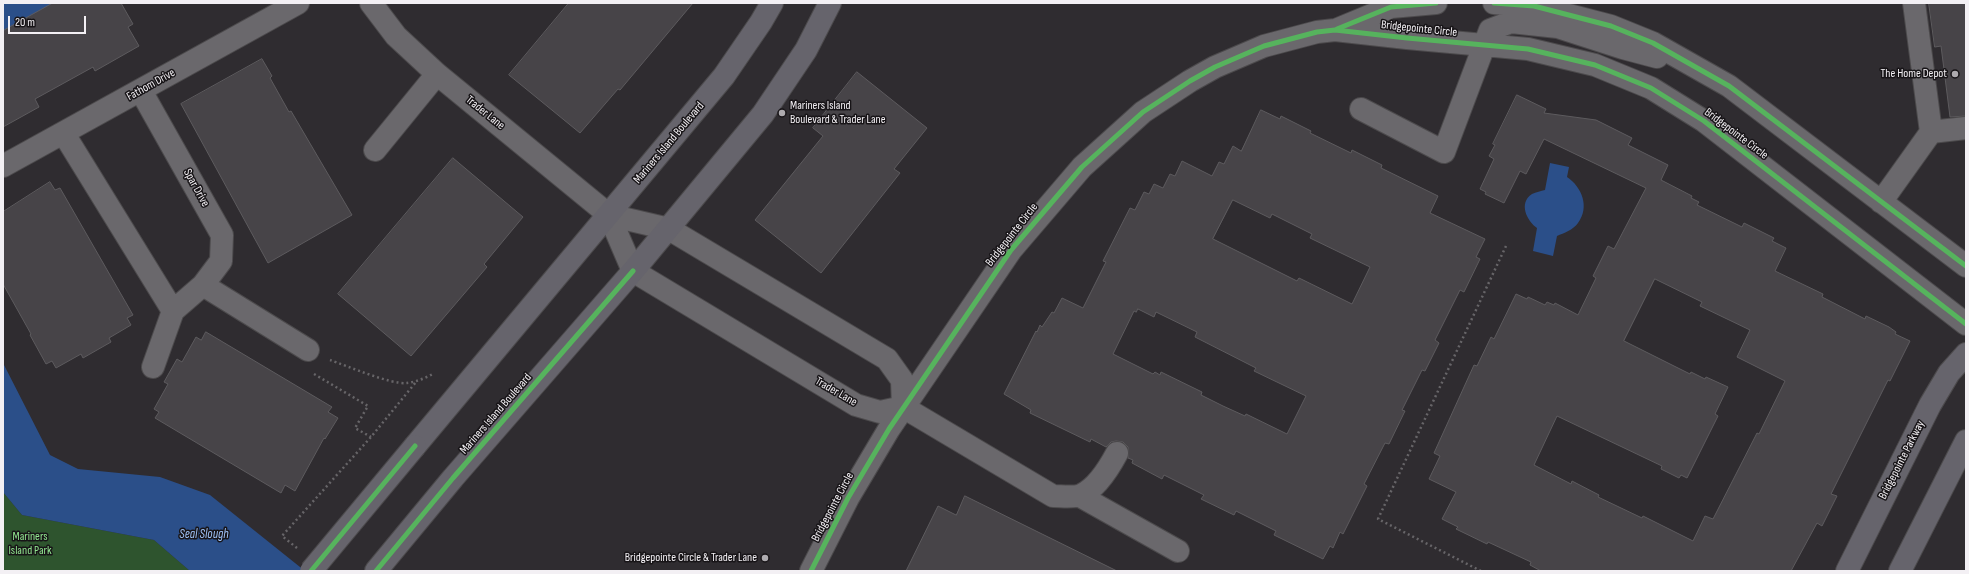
<!DOCTYPE html>
<html>
<head>
<meta charset="utf-8">
<style>
  body { margin:0 }
  #map { position:relative; width:1969px; height:574px; overflow:hidden; background:#2f2c30; font-family:"Sofia Sans Condensed",sans-serif }
  canvas { display:block }
  .frame { position:absolute; inset:0; border:4px solid #f3f0f4; pointer-events:none }
  .scale { position:absolute; left:8px; top:16px; width:78px; height:18px; box-sizing:border-box; border:2px solid #f3f0f4; border-top:0; padding-left:5px; font-size:12px; line-height:14px; white-space:nowrap; color:#f3f0f4; -webkit-text-stroke:3px #171417; paint-order:stroke }
</style>
</head>
<body>
<div id="map">
<canvas width="1969" height="574"></canvas>
<div class="frame"></div>
<div class="scale">20 m</div>
</div>
<script>
const ctx = document.querySelector('canvas').getContext('2d');
ctx.lineJoin = 'round';
function fillPath(path, color) {
  ctx.fillStyle = color;
  ctx.fill(path, 'evenodd');
}
function strokePath(path, color, width, dash) {
  ctx.strokeStyle = color;
  ctx.lineWidth = width;
  ctx.lineCap = dash ? 'butt' : 'round';
  ctx.setLineDash(dash || []);
  ctx.stroke(path);
}
function label(font, color, halo, rows, align = 'center') {
  ctx.font = font + ' "Sofia Sans Condensed",sans-serif';
  ctx.lineWidth = 3;
  ctx.setLineDash([]);
  ctx.textBaseline = 'middle';
  ctx.strokeStyle = halo;
  ctx.fillStyle = color;
  for (const [text, x, y, turn = 0] of rows) {
    ctx.save();
    ctx.translate(x, y);
    ctx.rotate((+turn || 0) * Math.PI / 180);
    ctx.textAlign = isNaN(turn) ? turn : align;
    if (halo) ctx.strokeText(text, 0, 0);
    ctx.fillText(text, 0, 0);
    ctx.restore();
  }
}
fillPath(new Path2D(`
  M3,492l19,23 132,25 36,31h-187z`), '#2e542e');
fillPath(new Path2D(`
  M3,3h57l-57,34z
  M1550,163l19,4 -2,10c15,10 23,30 11,46 -5,7 -14,10 -21,13l-4,20 -20,-5 4,-23c-10,-7 -19,-25 -5,-34 4,-2 9,-3 13,-4z
  M3,363l47,92 28,14 82,8 50,18 95,76h-115l-36,-31 -132,-25 -19,-23z`), '#2b4f89');
const building = new Path2D(`
  M53,3h68l12,21 -5,3 11,19 -44,25 -2,-4 -58,32 4,8 -36,20v-96z
  M569,3h124l-73,87 -2,-1 -38,44 -71,-58z
  M1929,3h37v113l-16,1 -9,-71 -6,1z
  M262,59l10,17 -2,2 19,34 2,-1 61,104 -84,48 -87,-159z
  M857,72l70,56 -33,41 6,4 -79,100 -66,-53 68,-84 -10,-8z
  M1517,95l29,14 -2,4 52,7 36,18 -4,7 40,20 -7,15 31,16 -1,2 8,4 -2,3 45,22 2,-4 30,15 -2,3 14,7 -11,23 48,23 -1,3 43,22 1,-3 23,11 7,5 -1,2 15,7 -20,40 -2,-1 -57,114 6,2 -15,30 -5,-3 -26,48h-250l-11,-6 1,-3 -43,-20 -1,2 -31,-15 2,-2 -16,-8 14,-27 -27,-13 11,-23 -6,-3 40,-88 3,1 14,-29 3,2 22,-45 11,5 1,-2 17,8 2,-3 7,3 1,-2 23,12 18,-37 -3,-2 15,-30 6,3 32,-61 -102,-49 -18,35 -6,-3 -16,32 -19,-9 1,-2 -6,-3 14,-30 -5,-3 6,-11 -2,-1zM1655,279l47,23 -2,4 50,24 -13,27 48,24 -26,53 -2,-1 -44,86 -8,-3 -12,25 -50,-25 -1,2 -44,-21 1,-2 -27,-14 -1,3 -37,-19 23,-49 105,50 -1,3 18,9 2,-3 6,3 31,-62 -3,-2 13,-27 -22,-10 -1,2 -14,-7 -1,2 -66,-33z
  M1261,110l19,9 1,-3 30,15 -1,2 41,20 1,-3 30,15 -1,3 57,28 -8,17 55,26 -9,18 4,2 -16,33 -4,-2 -25,50 4,3 -14,28 -3,-1 -20,40 3,1 -16,33 -4,-1 -21,41 3,2 -24,48 -3,-2 -7,16 -3,-2 -7,13 -49,-24 2,-4 -40,-20 -2,4 -33,-16 3,-4 -40,-20 -2,4 -30,-16 1,-3 -5,-2v-11l-5,-5 -7,-1 -5,1 -5,5 -15,-8 -1,3 -60,-29 1,-3 -27,-16 32,-63 1,1 3,-7 2,2 10,-15 2,1 8,-15 21,10 23,-46 -3,-1 27,-53 5,2 9,-18 5,2 5,-10 9,4 7,-14 5,2 7,-15 30,15 7,-14 5,2 9,-18 8,5zM1233,200l37,18 2,-4 40,20 -2,4 60,29 -18,37 -53,-26 -2,3 -84,-42zM1138,309l16,8 2,-5 41,20 -2,5 61,31 -2,3 52,25 -19,38 -41,-20 -1,2 -22,-10 -22,-11 1,-3 -41,-20 -1,3 -5,-3 -2,2 -40,-20 21,-43 2,1z
  M453,158l70,59 -39,47 3,3 -76,89 -73,-62z
  M50,182l5,8 5,-2 73,127 -6,3 4,7 -22,13 2,4 -28,16 -2,-4 -25,14 -4,-7 -6,3 -16,-29 1,-1 -28,-50v-72z
  M206,332l126,75 -4,5 10,6 -13,21 -1,-1 -29,53 -10,-6 -4,8 -126,-75 4,-6 -5,-3 14,-25 -4,-2 13,-23 5,3 14,-25 5,3z
  M965,496l152,75h-211l32,-65 18,9z`);
fillPath(building, '#474448');
strokePath(building, '#5d5b5e', 1);
const minor = new Path2D(`
  M371,3l25,33 41,38 172,141 24,56 223,134 24,7 23,-5
  M1494,3l40,3 77,20 42,17 76,43 237,180
  M1338,29l53,-22 45,-4
  M1361,109l83,43 46,-122 21,-8 47,5 65,21 34,9
  M1931,132l35,-4
  M64,134l109,177 30,-26 18,-24 1,-26 -81,-144
  M375,150l62,-76
  M3,166l295,-163
  M1881,202l50,-70 -17,-129
  M609,215l60,14 218,130 15,21 1,27
  M203,285l105,65
  M153,367l20,-56
  M903,407l150,89c8,0 21,2 28,-1 16,-7 28,-27 36,-42
  M1080,496l98,55
  M811,571l37,-73 41,-69 122,-179 71,-83 61,-55 47,-31 25,-14 49,-21 53,-14 18,-2 72,8 121,11 67,16 56,23 53,33 262,203`);
const major = new Path2D(`
  M415,446l309,-370 37,-54 11,-19
  M376,571l77,-93 180,-207 130,-157 43,-64 24,-47
  M1847,571l83,-166 19,-32 17,-19
  M1900,571l66,-130`);
strokePath(minor, '#4c4a4c', 24);
strokePath(major, '#4c4a4c', 24);
strokePath(new Path2D(`
  M330,360c17,6 62,25 77,23 9,-1 18,-5 26,-9
  M314,374l54,32 -13,22 16,9
  M297,548l-15,-12 89,-99 45,-55
  M1481,571l-103,-52 128,-273`), '#676568', 2.5, [2, 3]);
strokePath(minor, '#6a686c', 22);
strokePath(major, '#66646c', 22);
const majorBridge = new Path2D(`
  M311,571l104,-125`);
strokePath(majorBridge, '#4c4a4c', 24, []);
strokePath(majorBridge, '#66646c', 22);
strokePath(new Path2D(`
  M1494,3l40,3 77,20 42,17 76,43 237,180
  M1337,29l54,-22 45,-4
  M311,571l104,-125
  M376,571l77,-93 180,-207
  M811,571l37,-73 41,-69 122,-179 71,-83 61,-55 47,-31 25,-14 49,-21 53,-14 18,-2 72,8 121,11 67,16 56,23 53,33 262,203`), '#56b35d', 5);
for (const [x, y, r, color] of [
  [1955,74,4,"#aeabaf"],
  [782,113,4,"#aeabaf"],
  [765,558,4,"#aeabaf"]
]) {
  const dot = new Path2D();
  dot.arc(x, y, r, 0, 2 * Math.PI);
  ctx.fillStyle = color;
  ctx.fill(dot);
  strokePath(dot, '#171417', 1.5);
}
label('12px', '#f3f0f4', '#171417', [
  ["Bridgepointe Circle",1419,29,6],
  ["Fathom Drive",151,85,-29],
  ["Trader Lane",485,113,39],
  ["Bridgepointe Circle",1736,134,37],
  ["Mariners Island Boulevard",669,143,-50],
  ["Spar Drive",196,188,61],
  ["Bridgepointe Circle",1012,235,-52],
  ["Trader Lane",836,392,30],
  ["Mariners Island Boulevard",496,414,-49],
  ["Bridgepointe Parkway",1902,460,-63],
  ["Bridgepointe Circle",833,507,-62]
]);
label('12px', '#f3f0f4', '#171417', [
  ["The Home Depot",1947,74],
  ["Mariners Island",790,106,"left"],
  ["Boulevard & Trader Lane",790,120,"left"],
  ["Bridgepointe Circle & Trader Lane",757,558]
], 'right');
label('12px', '#94e992', '#171417', [
  ["Mariners",30,537],
  ["Island Park",30,551]
]);
label('italic 13px', '#9ec1f7', '#171417', [
  ["Seal Slough",204,535]
]);
</script>
</body>
</html>
